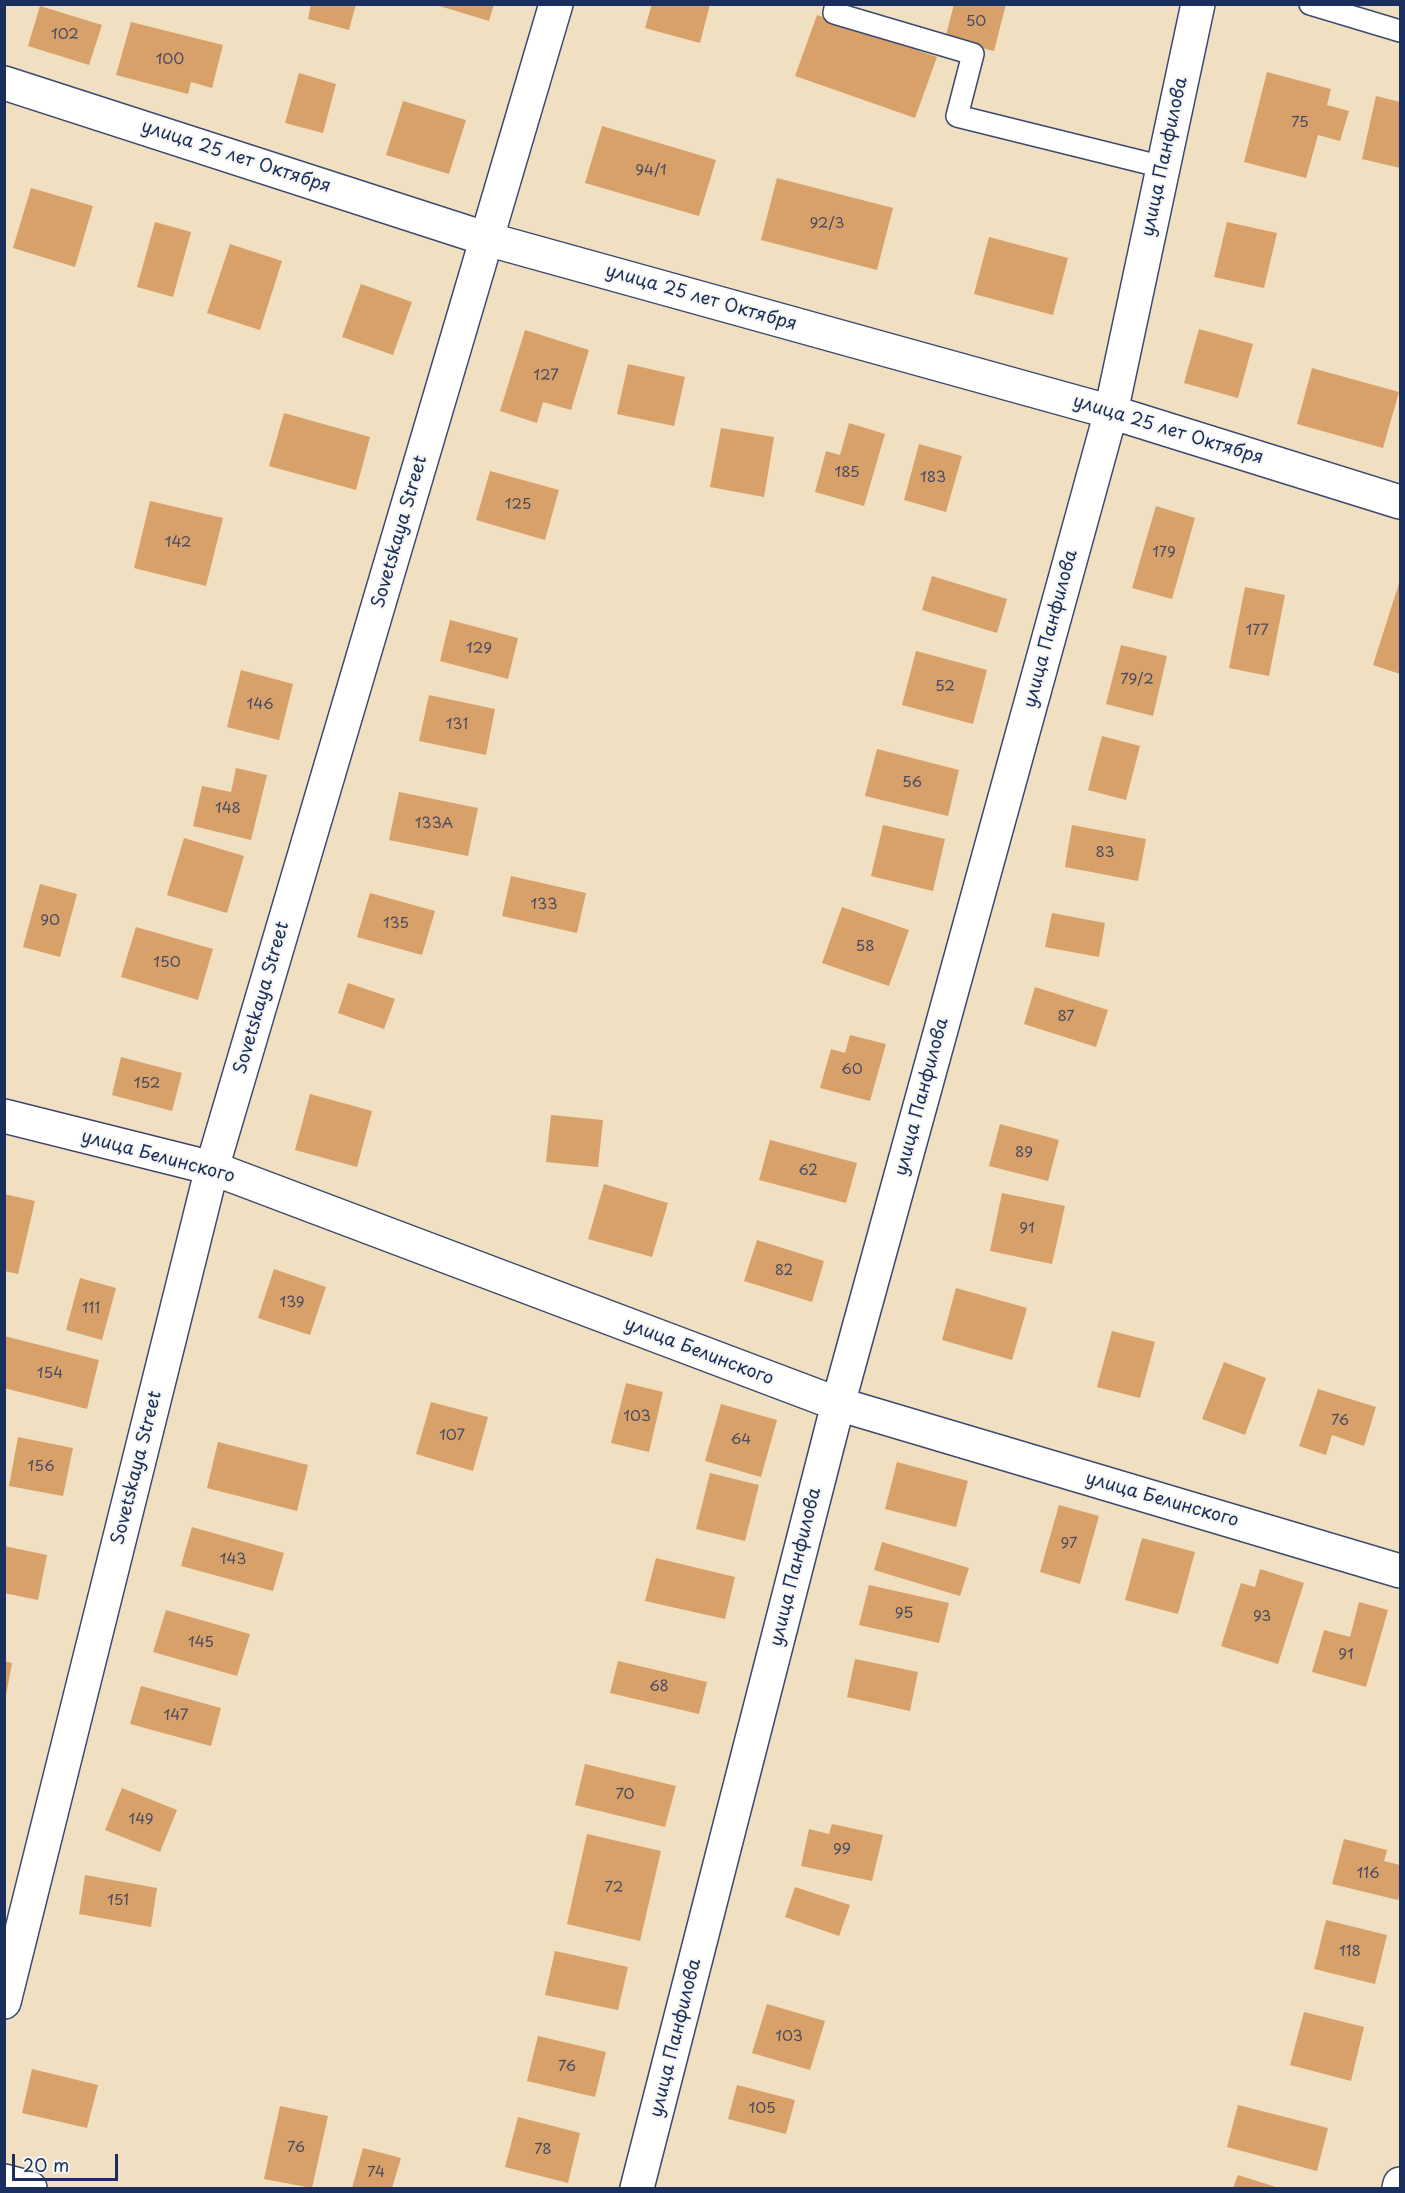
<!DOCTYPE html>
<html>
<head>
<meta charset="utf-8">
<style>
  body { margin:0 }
  #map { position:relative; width:1405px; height:2193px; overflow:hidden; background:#f1dfc1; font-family:"Playpen Sans",sans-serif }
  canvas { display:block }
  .frame { position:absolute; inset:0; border:6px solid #1b2f5e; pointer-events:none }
  .scale { position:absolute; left:12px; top:2154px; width:106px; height:27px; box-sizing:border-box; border:3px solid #1b2f5e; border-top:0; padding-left:8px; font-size:18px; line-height:21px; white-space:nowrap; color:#1b2f5e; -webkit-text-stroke:4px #f6f6f2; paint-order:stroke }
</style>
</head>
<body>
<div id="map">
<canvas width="1405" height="2193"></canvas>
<div class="frame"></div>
<div class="scale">20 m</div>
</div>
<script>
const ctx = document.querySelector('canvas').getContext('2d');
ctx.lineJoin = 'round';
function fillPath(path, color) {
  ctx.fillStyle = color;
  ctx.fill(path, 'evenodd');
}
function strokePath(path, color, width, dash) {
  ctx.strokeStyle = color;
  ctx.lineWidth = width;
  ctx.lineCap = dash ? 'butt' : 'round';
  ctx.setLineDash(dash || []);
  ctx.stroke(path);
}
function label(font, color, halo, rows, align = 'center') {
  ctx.font = font + ' "Playpen Sans",sans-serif';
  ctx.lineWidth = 4.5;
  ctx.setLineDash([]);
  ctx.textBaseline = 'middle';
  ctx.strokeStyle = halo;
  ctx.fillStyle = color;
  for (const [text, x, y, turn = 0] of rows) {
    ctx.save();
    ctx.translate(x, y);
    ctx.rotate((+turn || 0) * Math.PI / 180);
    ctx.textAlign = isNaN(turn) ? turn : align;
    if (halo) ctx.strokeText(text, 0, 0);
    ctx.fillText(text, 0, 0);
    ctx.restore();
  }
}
fillPath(new Path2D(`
  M311,4h45l-7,26 -41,-11z
  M433,4h61l-5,17z
  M652,4h58l-10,39 -55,-15z
  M954,4h52l-12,47 -49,-12z
  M40,6l62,19 -13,40 -61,-19z
  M817,15l120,42 -22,61 -120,-42z
  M131,22l92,23 -11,43 -21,-6 -3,12 -72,-19z
  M1267,72l64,17 -4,16 22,6 -9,30 -22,-6 -12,43 -62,-16z
  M299,73l37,11 -13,49 -38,-10z
  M1376,96l24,6v66l-38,-9z
  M403,101l63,19 -17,54 -63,-19z
  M602,126l114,34 -17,56 -114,-33z
  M777,178l116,30 -16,62 -116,-30z
  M31,188l62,18 -18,61 -62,-19z
  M155,222l36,10 -18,65 -36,-10z
  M1227,222l50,11 -13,55 -50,-11z
  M989,237l79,21 -15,57 -79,-21z
  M230,244l52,17 -22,69 -53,-17z
  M361,284l51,18 -19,53 -51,-18z
  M1199,329l54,15 -15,54 -54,-15z
  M525,330l64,20 -18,60 -28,-8 -6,21 -37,-12z
  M628,364l57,13 -11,49 -57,-12z
  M1312,368l87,24 -16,56 -86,-24z
  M284,413l86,24 -14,53 -87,-24z
  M849,423l36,11 -21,72 -49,-14 11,-41 14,4z
  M721,428l53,9 -10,60 -54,-10z
  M919,444l43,12 -16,56 -42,-12z
  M490,471l69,19 -14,50 -69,-20z
  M150,501l73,17 -17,68 -72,-18z
  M1156,506l39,12 -23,81 -40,-11z
  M932,576l75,23 -10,34 -75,-23z
  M1400,580v94l-27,-9z
  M1245,587l40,8 -16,81 -40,-8z
  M450,620l68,18 -10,41 -68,-18z
  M1121,645l46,11 -14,60 -47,-12z
  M916,651l71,19 -14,54 -71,-19z
  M241,670l52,14 -14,56 -52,-13z
  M429,695l66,14 -9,46 -67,-14z
  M1102,736l38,10 -14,54 -38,-10z
  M877,749l82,21 -11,46 -83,-20z
  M236,768l31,7 -16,65 -58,-14 9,-40 29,6z
  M399,792l79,16 -10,48 -79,-16z
  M883,825l62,14 -12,52 -62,-15z
  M1072,825l74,14 -8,42 -73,-14z
  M184,838l60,18 -17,57 -60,-18z
  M511,876l75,17 -9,40 -75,-17z
  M40,884l37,10 -17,63 -37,-10z
  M370,893l65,18 -13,44 -65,-18z
  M842,907l67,23 -20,56 -67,-23z
  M1052,913l53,10 -6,34 -54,-10z
  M136,927l77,22 -15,51 -77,-23z
  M348,983l47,16 -11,30 -46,-16z
  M1035,987l73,23 -12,37 -72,-23z
  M850,1035l36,9 -16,57 -50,-13 11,-39 14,4z
  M121,1057l61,16 -10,38 -60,-16z
  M310,1094l62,17 -15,56 -62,-17z
  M551,1115l52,5 -5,47 -52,-5z
  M1000,1124l59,16 -11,41 -59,-15z
  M770,1140l87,23 -11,40 -87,-23z
  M604,1184l64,19 -16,54 -64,-18z
  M1002,1193l63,13 -13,58 -62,-13z
  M4,1194l31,7 -17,73 -14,-3z
  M757,1240l67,21 -12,41 -68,-21z
  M274,1269l52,18 -16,48 -52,-17z
  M80,1278l36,10 -14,52 -36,-10z
  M956,1288l71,20 -15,52 -70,-20z
  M1112,1331l43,11 -15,56 -43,-11z
  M4,1336l95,24 -12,49 -83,-21z
  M1224,1362l42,16 -21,57 -43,-16z
  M626,1383l37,9 -14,60 -38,-9z
  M1318,1389l58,18 -12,39 -32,-11 -6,20 -27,-9z
  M431,1402l57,15 -15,54 -57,-17z
  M721,1404l56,16 -16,57 -56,-16z
  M18,1437l55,11 -10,48 -54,-10z
  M218,1442l90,23 -11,46 -90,-23z
  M897,1462l71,19 -12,46 -71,-18z
  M710,1473l49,12 -14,56 -49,-12z
  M1059,1505l40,11 -19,68 -40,-12z
  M192,1527l92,26 -11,38 -92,-25z
  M1142,1538l53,14 -17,62 -53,-14z
  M882,1542l87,26 -9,28 -86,-26z
  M4,1546l43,9 -9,45 -34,-7z
  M656,1558l79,19 -10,42 -80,-18z
  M1260,1569l44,14 -26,81 -57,-18 20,-63 14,4z
  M869,1585l80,18 -10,40 -80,-18z
  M1359,1602l29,8 -22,77 -54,-15 12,-42 26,7z
  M166,1610l84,24 -13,42 -84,-24z
  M855,1659l63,13 -8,39 -63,-14z
  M4,1661l8,2 -6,32h-2z
  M618,1661l89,21 -8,32 -89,-21z
  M141,1686l80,22 -10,38 -81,-22z
  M585,1764l91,22 -11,41 -90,-22z
  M122,1788l55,22 -17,42 -55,-22z
  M832,1824l51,11 -11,46 -71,-15 8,-37 20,5z
  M587,1834l74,17 -21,90 -73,-17z
  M1344,1839l43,11 -3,11 16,4v26l-2,9 -66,-16z
  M85,1875l72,13 -6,39 -72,-13z
  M795,1887l55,18 -11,31 -54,-19z
  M1326,1920l61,15 -12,49 -61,-15z
  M555,1951l73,16 -10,43 -73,-15z
  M767,2004l58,17 -15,49 -58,-17z
  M1304,2012l60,15 -13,54 -61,-16z
  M538,2036l68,16 -11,45 -68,-16z
  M32,2069l66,16 -11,43 -65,-15z
  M737,2085l58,15 -9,34 -58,-15z
  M1238,2105l90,23 -11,43 -90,-24z
  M280,2106l48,10 -16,72 -48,-9z
  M518,2117l62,16 -12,50 -63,-16z
  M363,2148l38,10 -9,30h-40z
  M1238,2175l41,13h-46z`), '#d8a169');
const service = new Path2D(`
  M836,4l-2,9 139,41 -16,62 206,51
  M1310,4l90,27`);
const minor = new Path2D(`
  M4,83l483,156 624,173 289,90
  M4,1116l208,52 626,236 562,167
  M4,2002l208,-834 344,-1164
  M4,2181l26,7
  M637,2188l201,-784 273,-992 87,-408
  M1399,2188l1,-4`);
strokePath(service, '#3b496d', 24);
strokePath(minor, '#3b496d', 36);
strokePath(service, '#fff', 21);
strokePath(minor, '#fff', 33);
label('15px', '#4a4c61', null, [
  ["50",976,22],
  ["102",65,35],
  ["100",170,60],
  ["75",1300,123],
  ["94/1",651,171],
  ["92/3",827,224],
  ["127",546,376],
  ["185",847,473],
  ["183",933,478],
  ["125",518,505],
  ["142",178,543],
  ["179",1164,553],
  ["177",1257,631],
  ["129",479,649],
  ["79/2",1137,680],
  ["52",945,687],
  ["146",260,705],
  ["131",457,725],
  ["56",912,783],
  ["148",228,809],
  ["133А",434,824],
  ["83",1105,853],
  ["133",544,905],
  ["90",50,921],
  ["135",396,924],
  ["58",865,947],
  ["150",167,963],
  ["87",1066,1017],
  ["60",852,1070],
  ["152",147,1084],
  ["89",1024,1153],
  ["62",808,1171],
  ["91",1027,1229],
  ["82",784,1271],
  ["139",292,1303],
  ["111",91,1309],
  ["154",50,1374],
  ["103",637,1417],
  ["76",1340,1421],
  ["107",452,1436],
  ["64",741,1440],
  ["156",41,1467],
  ["97",1069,1544],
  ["143",233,1560],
  ["95",904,1614],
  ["93",1262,1617],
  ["145",201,1643],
  ["91",1346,1655],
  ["68",659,1687],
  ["147",176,1716],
  ["70",625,1795],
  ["149",141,1820],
  ["99",842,1850],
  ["116",1368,1874],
  ["72",614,1888],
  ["151",118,1901],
  ["118",1350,1952],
  ["103",789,2037],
  ["76",567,2067],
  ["105",762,2109],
  ["76",296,2148],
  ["78",543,2150],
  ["74",376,2173]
]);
label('18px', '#1b2f5e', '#f6f6f2', [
  ["улица 25 лет Октября",236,157,18],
  ["улица Панфилова",1165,157,-78],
  ["улица 25 лет Октября",701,298,16],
  ["улица 25 лет Октября",1168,430,17],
  ["Sovetskaya Street",400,532,-74],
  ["улица Панфилова",1051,629,-75],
  ["Sovetskaya Street",262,998,-74],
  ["улица Панфилова",922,1097,-75],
  ["улица Белинского",158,1157,15],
  ["улица Белинского",699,1352,21],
  ["Sovetskaya Street",137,1468,-76],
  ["улица Белинского",1162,1500,16],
  ["улица Панфилова",796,1567,-76],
  ["улица Панфилова",676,2038,-76]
]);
</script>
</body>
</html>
